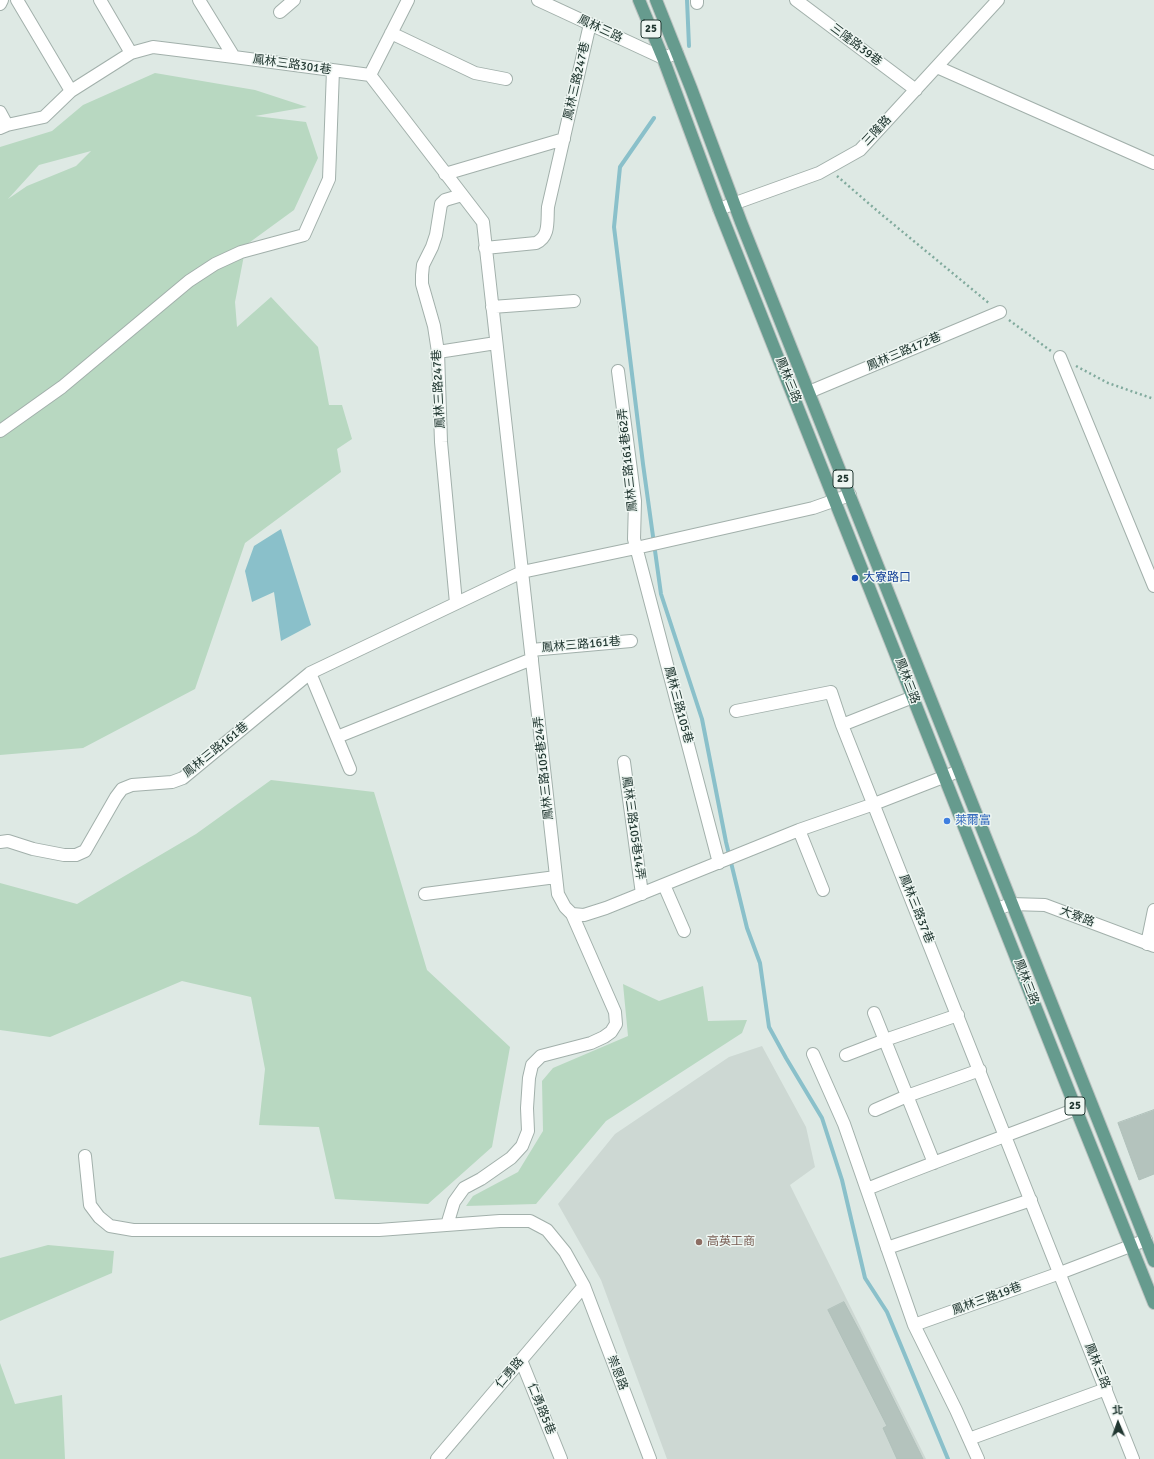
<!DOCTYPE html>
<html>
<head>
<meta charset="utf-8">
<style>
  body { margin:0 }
  #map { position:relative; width:1154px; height:1459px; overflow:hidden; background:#dee9e4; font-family:Signika,"Noto Sans TC",sans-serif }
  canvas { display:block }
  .north { position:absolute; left:1098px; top:1403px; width:40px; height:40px; -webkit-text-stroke:3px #eef6f2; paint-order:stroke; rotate:358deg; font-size:11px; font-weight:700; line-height:16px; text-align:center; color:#213731 }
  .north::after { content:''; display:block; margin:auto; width:14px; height:18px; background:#213731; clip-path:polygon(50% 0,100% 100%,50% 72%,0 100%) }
</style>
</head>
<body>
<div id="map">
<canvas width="1154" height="1459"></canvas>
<div class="north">北</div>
</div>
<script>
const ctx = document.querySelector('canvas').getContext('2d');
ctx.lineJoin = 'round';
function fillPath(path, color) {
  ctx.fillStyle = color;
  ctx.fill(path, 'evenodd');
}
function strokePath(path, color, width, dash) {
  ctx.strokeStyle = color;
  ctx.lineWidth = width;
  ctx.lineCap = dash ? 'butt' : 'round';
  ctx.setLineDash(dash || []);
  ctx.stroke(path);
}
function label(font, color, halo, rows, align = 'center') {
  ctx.font = font + ' Signika,"Noto Sans TC",sans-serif';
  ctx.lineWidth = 3;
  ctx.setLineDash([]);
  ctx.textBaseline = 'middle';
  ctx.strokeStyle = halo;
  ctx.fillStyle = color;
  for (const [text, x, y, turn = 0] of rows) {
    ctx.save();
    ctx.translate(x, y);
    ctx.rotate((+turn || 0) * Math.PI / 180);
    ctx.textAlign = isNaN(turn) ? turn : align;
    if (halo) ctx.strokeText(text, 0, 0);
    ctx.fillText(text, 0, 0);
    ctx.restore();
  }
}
fillPath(new Path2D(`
  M762,1046l44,81 9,40 -25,18 136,274h-259l-66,-179 -43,-76 57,-70 114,-77z`), '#cdd8d3');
fillPath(new Path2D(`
  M155,73l100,17 52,17 -52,9 51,6 12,36 -24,52 -48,35 -11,57 2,25 34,-30 47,50 11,58h13l10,34 -15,10 4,23 -96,71 -50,146 -112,59 -83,7v-608l52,-16 31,-26zM91,151l-15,15 -49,20 -19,13 31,-34z
  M271,780l103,12 53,178 83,77 -18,100 -64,57 -93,-5 -16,-72 -60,-2 6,-56 -14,-72 -69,-16 -132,56 -50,-7v-147l77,21 119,-70z
  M623,984l36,17 44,-15 5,35 39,-1 -5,13 -136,88 -70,83 -70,2 7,-10 45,-24 25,-41 -1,-50 11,-13 75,-32z
  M48,1245l66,6 -2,22 -112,48v-63z
  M0,1363l15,41 47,-9 3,64h-65z`), '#b8d8c1');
fillPath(new Path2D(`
  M281,529l30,96 -30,16 -7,-49 -22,10 -7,-31 9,-25z`), '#8ac0ca');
strokePath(new Path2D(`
  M687,0l2,46
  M654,118l-34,49 -6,60 29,237 18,130 41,125 24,123 21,86 13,35 9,64 17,31 36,60 20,62 23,98 22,34 61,147`), '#8ac0ca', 4);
const building = new Path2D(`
  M1154,1110v64l-15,6 -21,-57z
  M844,1302l16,30 63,127h-26l-14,-31 4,-2 -59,-116z`);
fillPath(building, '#b4c3bd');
strokePath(building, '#b1c1bb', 1);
const minor = new Path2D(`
  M17,0l54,91
  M100,0l31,53
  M199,0l35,57
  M538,0l125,58 14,-5
  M796,0l120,90
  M697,3v-3
  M0,4l2,-4
  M280,12l14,-12
  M391,33l84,40 31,6
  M937,67l217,96
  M370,75l113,147 75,672 7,13 7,7 43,98 1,12 -5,8 -7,5 -13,6 -50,13 -9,9 -3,13 -2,30 1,23 -6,15 -11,12 -30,21 -17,9 -10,14 -7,23
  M0,112l7,13
  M0,128l7,-3 37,-8 27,-26 60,-38 22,-6 81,10 136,18 38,-75
  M445,174l119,-35
  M719,209l100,-36 41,-23 138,-150
  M485,248l51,-5c14,-6 11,-22 12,-36l42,-183
  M492,307l82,-6
  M438,352l58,-9
  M1060,357l94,229
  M618,371l17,130 -1,38 85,324
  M809,392l191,-80
  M0,431l62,-44 127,-106 26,-17 26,-12 63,-17 25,-56 4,-109
  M456,603l-15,-161 -3,-90 -4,-26 -12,-42v-9l1,-10 9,-18 4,-12 5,-31 4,-4 17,-5
  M531,650l100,-9
  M310,673l40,96
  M736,711l95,-19 11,33 291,734
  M842,725l71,-28
  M337,737l195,-78
  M624,762l18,132
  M799,830l24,60
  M0,842l8,-1 25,8 31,6h12l9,-4 31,-54 6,-8 10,-4 40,-3 11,-4 127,-105 212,-101 114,-24 177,-40 37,-13
  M664,885l20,46
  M425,894l131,-17
  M997,909l14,-5 34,1 109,41
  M572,914l12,1 22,-7 193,-78 75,-26 85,-33
  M1147,944l7,-34
  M874,1013l60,150
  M813,1054l31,70 70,201 42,85 22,49
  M846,1055l39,-15 73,-25
  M875,1110l32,-14 73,-26
  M85,1156l5,49 9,12 11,9 23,4h246l121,-9h30l17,9 18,22 19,34 66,173
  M867,1189c69,-28 139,-53 209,-80
  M887,1248l144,-48
  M914,1325l146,-52 86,-33
  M521,1360l40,99
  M969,1439l137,-50
  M437,1459l147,-173`);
const major = new Path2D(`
  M639,0l24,58 56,151 357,900 78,194
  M656,0l35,88 50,134 413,1039`);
strokePath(minor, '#a2b0ab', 14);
strokePath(major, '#bcc3c1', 14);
strokePath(new Path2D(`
  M837,176l44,38 109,90
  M1009,320l42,31
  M1076,366l32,17 46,16`), '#81aa9d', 2.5, [2, 3]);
strokePath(minor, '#fff', 12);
strokePath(major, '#669b8e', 12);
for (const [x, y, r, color] of [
  [855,578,4,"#1a4fb4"],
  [947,821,4,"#3f7fe0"],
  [699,1242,4,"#8d6e63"]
]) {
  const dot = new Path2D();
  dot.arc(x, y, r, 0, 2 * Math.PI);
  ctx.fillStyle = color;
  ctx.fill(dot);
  strokePath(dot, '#eef6f2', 1.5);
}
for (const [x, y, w] of [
  [651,29,20],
  [843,479,20],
  [1075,1106,20]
]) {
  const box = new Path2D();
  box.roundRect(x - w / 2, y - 9, w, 18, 3);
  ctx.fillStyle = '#eef6f2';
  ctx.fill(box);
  strokePath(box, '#213731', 1);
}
label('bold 11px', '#213731', null, [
  ["25",651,29],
  ["25",843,479],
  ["25",1075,1106]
]);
label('12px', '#213731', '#eef6f2', [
  ["鳳林三路",600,29,25],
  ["三隆路39巷",856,45,37],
  ["鳳林三路301巷",292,65,8],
  ["鳳林三路247巷",577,81,-77],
  ["三隆路",877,131,-47],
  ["鳳林三路172巷",904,352,-23],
  ["鳳林三路",788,380,68],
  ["鳳林三路247巷",439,389,-93],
  ["鳳林三路161巷62弄",628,460,-96],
  ["鳳林三路161巷",581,645,-5],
  ["鳳林三路",907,681,69],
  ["鳳林三路105巷",678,705,75],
  ["鳳林三路161巷",216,750,-39],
  ["鳳林三路105巷24弄",544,768,-96],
  ["鳳林三路105巷14弄",633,828,82],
  ["鳳林三路37巷",916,909,68],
  ["大寮路",1077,917,21],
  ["鳳林三路",1026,982,69],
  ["鳳林三路19巷",987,1299,-20],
  ["鳳林三路",1097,1366,68],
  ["仁勇路",510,1373,-50],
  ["崇恩路",617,1373,69],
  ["仁勇路5巷",541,1409,68]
]);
label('12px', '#164399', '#eef6f2', [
  ["大寮路口",863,578]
], 'left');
label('12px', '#366cbe', '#eef6f2', [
  ["萊爾富",955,821]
], 'left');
label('12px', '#785e54', '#eef6f2', [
  ["高英工商",707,1242]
], 'left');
</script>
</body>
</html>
